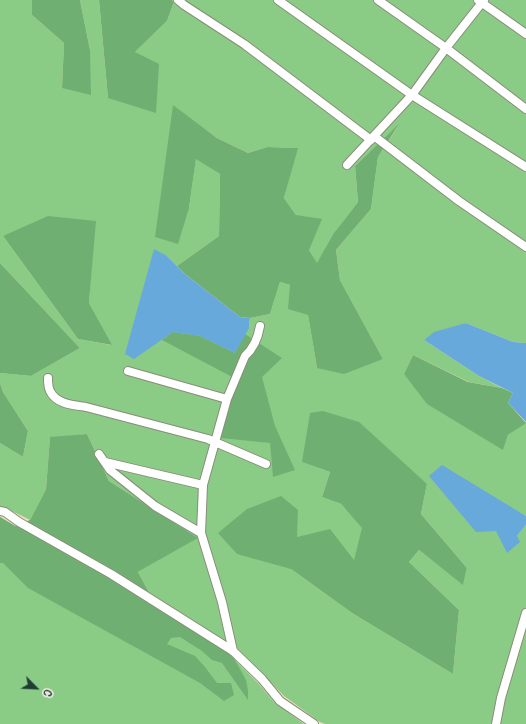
<!DOCTYPE html>
<html>
<head>
<meta charset="utf-8">
<style>
  body { margin:0 }
  #map { position:relative; width:526px; height:724px; overflow:hidden; background:#f0ddbc; font-family:Pangolin,sans-serif }
  canvas { display:block }
  .north { position:absolute; left:16px; top:668px; width:40px; height:40px; -webkit-text-stroke:3px #f7f3e8; paint-order:stroke; rotate:114deg; font-size:11px; font-weight:700; line-height:16px; text-align:center; color:#1f3d34 }
  .north::after { content:''; display:block; margin:auto; width:14px; height:18px; background:#1f3d34; clip-path:polygon(50% 0,100% 100%,50% 72%,0 100%) }
</style>
</head>
<body>
<div id="map">
<canvas width="526" height="724"></canvas>
<div class="north">С</div>
</div>
<script>
const ctx = document.querySelector('canvas').getContext('2d');
ctx.lineJoin = 'round';
function fillPath(path, color) {
  ctx.fillStyle = color;
  ctx.fill(path, 'evenodd');
}
function strokePath(path, color, width, dash) {
  ctx.strokeStyle = color;
  ctx.lineWidth = width;
  ctx.lineCap = dash ? 'butt' : 'round';
  ctx.setLineDash(dash || []);
  ctx.stroke(path);
}
fillPath(new Path2D(`
  M0,0h32v15l32,28 -2,45 28,-38 -10,-50h19l9,98 27,-46 32,-31 7,-19 -2,-2h354v343l-13,-1 -47,-19 -42,17 55,36 23,12 -33,-6 -56,-27 -9,19 99,75 5,-14 18,-13v94l-7,-4 -23,19 21,5 9,-11v199h-201l-5,-2 -36,-26 -48,-49 -84,-49 -14,-26 59,-34 -88,-57 -22,-47 -37,4 -4,51 -16,31 -22,-11 -8,-2v-64l23,14 5,-26 -25,-39 -3,-9v-10l31,3 49,-28 -80,-85zM173,106l44,32 31,15 19,-6 30,1 -13,50 12,17 13,35 8,14 16,-30 25,-32 -3,-36 43,-40 -20,31 -7,52 -35,41 4,30 43,79 -66,9 -9,-53 -18,-30 -10,-3 -10,32 -20,4 -1,10 -76,4 -6,-76 10,10 42,-30 1,-62 -24,-16 -7,50zM95,221l-6,82 22,42 -33,-6 -75,-103zM303,462l124,22 -6,30 46,54 -4,16 -44,-34 -10,12 50,48 -6,64 -101,-61 -61,-44 63,-8 9,-33 -22,-24 -19,-7 8,-25z
  M0,517l230,138 28,28 16,19 30,22h-304z`), '#8acc85');
fillPath(new Path2D(`
  M32,0h48l10,50 1,45 -29,-7 2,-45 -32,-28z
  M99,0h73l2,2 -7,19 -32,31 24,12 -3,49 -48,-15z
  M173,105l44,33 31,15 19,-6 31,1 -14,50 12,17 26,4 -13,31 8,13 16,-29 25,-32 -3,-36 44,-42 -21,33 -7,52 -35,41 4,30 43,79 -39,15 -27,-6 -9,-53 -20,-6 2,-24 -10,-3 -10,32 -20,4 -10,-1 -55,-43 -8,-8 42,-30 1,-62 -24,-15 -7,49 -11,36 -23,-7z
  M48,216l48,5 -7,82 23,42 -34,-6 -75,-103z
  M0,263l80,85 -49,28 -31,-3z
  M173,332l27,4 35,17 10,-19 37,24 -20,19 13,49 20,44 -22,7 -3,-34 -49,-5 15,-59 -74,-39z
  M413,355l55,27 34,6 11,5 -5,10 18,20 -18,12 -5,15 -76,-46 -23,-30z
  M0,383l3,9 25,39 -5,26 -23,-14z
  M323,411l36,11 68,62 -6,30 46,54 -4,17 -44,-35 -10,12 50,48 -6,64 -101,-61 -61,-44 -54,-15 -19,-21 29,-24 34,-13 17,14 -1,27 33,-8 24,31 8,-32 -21,-24 -19,-7 8,-25 -28,-10 8,-49z
  M87,434l22,47 89,57 -60,34 14,26 72,42 22,40 2,10v10l-26,-37 -10,-3 -10,-9 -22,-14 -9,1 -4,6 28,12 10,11 12,16h14l3,12 -10,6 -24,-18 -172,-95 -25,-25h-3v-46l15,9 15,-6 16,-31 4,-52z`), '#6fb072');
fillPath(new Path2D(`
  M154,249l13,7 18,18 55,43 10,1 -1,10 -14,25 -35,-17 -27,-4 -39,27 -9,-5z
  M466,323l47,19 13,1v79l-18,-19 5,-10 -34,-17 -55,-36 10,-8z
  M442,465l84,51v9l-9,11 3,6 -13,11 -11,-22 -20,1 -47,-56z`), '#67a9db');
const minor = new Path2D(`
  M178,0l6,5 60,39 127,96
  M278,0l134,95 -65,70
  M378,0l68,48 80,61
  M478,0l48,34
  M484,0l-38,48 -34,47 114,72
  M374,136l85,65 67,46
  M128,371l99,28
  M48,378c0,4 0,9 2,13 6,13 23,14 36,16l122,32 58,25
  M99,454l11,16 45,36 46,27
  M105,462l98,23
  M0,511l5,1 14,10 92,52 122,77 29,28 18,22 34,23
  M233,651l-11,-49 -21,-69 2,-48 24,-86 18,-43c9,-8 13,-18 15,-30
  M496,724l5,-26 25,-85`);
strokePath(minor, '#888d78', 10);
strokePath(minor, '#fff', 8);
</script>
</body>
</html>
